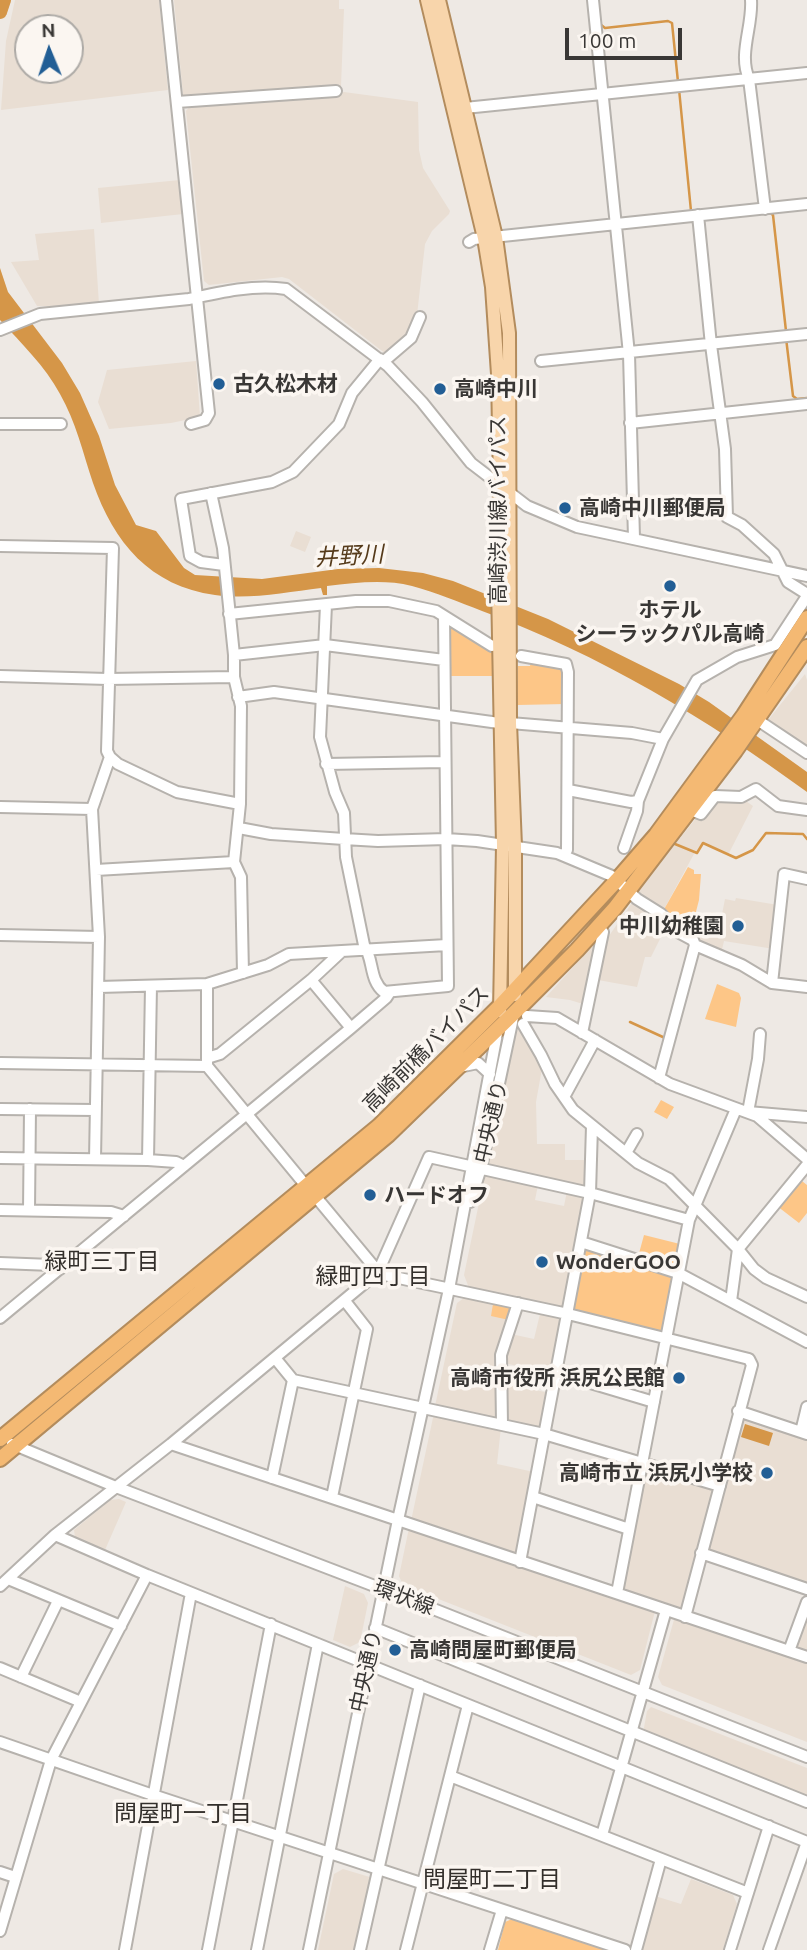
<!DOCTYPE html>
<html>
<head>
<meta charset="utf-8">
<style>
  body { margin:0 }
  #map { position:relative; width:807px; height:1950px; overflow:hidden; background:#eee9e4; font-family:Ubuntu,sans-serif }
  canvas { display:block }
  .north { position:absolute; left:14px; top:14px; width:70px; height:70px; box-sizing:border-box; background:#fbf6f1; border:2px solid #adaaa6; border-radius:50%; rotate:358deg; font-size:19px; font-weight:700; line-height:28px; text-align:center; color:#393735 }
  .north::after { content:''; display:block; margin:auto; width:24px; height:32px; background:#225e95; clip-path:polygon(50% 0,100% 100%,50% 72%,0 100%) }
  .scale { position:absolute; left:565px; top:28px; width:117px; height:32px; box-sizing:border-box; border:4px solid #393735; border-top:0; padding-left:9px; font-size:21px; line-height:24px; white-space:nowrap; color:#393735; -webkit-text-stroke:5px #fbf6f1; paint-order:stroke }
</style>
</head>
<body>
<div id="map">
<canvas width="807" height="1950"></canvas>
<div class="north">N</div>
<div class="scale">100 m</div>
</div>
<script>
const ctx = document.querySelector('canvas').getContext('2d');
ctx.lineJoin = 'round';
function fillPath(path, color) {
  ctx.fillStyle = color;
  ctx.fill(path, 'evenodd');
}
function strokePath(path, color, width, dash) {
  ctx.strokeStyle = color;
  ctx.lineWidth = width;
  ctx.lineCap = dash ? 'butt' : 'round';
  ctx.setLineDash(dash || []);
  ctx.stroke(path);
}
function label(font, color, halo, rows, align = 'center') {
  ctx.font = font + ' Ubuntu,"Noto Sans JP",sans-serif';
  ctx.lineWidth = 7;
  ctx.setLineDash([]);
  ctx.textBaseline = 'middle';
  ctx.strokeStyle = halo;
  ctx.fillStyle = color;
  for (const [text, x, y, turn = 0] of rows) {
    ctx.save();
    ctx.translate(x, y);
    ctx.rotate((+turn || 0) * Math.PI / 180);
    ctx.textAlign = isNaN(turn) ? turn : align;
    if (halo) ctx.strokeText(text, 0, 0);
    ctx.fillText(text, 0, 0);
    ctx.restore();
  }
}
fillPath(new Path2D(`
  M15,0h144l9,90 -167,20 5,-69zM70,28v42h-42v-42z
  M174,0h165v9h5l-3,77 -152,14 -6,-5z
  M344,92l74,10 1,48 4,18 27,43 -1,3 -17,17 -7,13 -8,71 -6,19 -25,20 -97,-75 -7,-2 -73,8 -5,-4 -18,-170 4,-5 144,-11z
  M180,180l3,34 -82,9 -3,-35z
  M94,229l5,75 -31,3 -31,-1 -26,-44 28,-2 -4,-26z
  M196,361l4,56 -29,6 -62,6 -11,-27 9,-32z
  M296,531l15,6 -6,15 -15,-6z
  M805,674l2,6v68l-39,-28z
  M743,799l10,7 -25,49 -24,-12 -7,10 -2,-1 -33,61 -25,-17 3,-8 57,-71 5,3 17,-20z
  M736,898l42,7 -4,44 -50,-8 -3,13 -23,-9 5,-30 7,1 1,-4 11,2 3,-15 10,2z
  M634,900l23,14 9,13 -15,30h-6l-8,30 -39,-7 6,-37z
  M597,941l-11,64 -16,-5 -24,-3z
  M521,1026l22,37 -7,39 1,42h28v16h22l-3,28 -97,-21 28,-133z
  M485,1174l53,11 -3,15 29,6 3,-15 15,3 3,4 -21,107 -3,2 -92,-19 -5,-13z
  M464,1298l47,10 -11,41 -2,70 -63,-13 22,-103z
  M540,1314l20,4 2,4 -9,52 -49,-11 7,-29 23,5z
  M504,1383l45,10 -6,34 -38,-6z
  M434,1413l67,14 -4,37 37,8 -18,83 -105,-34z
  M740,1419h6l61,21v143l-96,-33 -2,-3z
  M648,1469l67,21 -31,122 -60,-19 -3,-5 22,-116z
  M119,1499l7,3 -21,48 -30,-13 -1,-7 36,-30z
  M409,1528l246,83 -15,59 -9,5 -228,-90 -4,-9z
  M345,1586l19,8 4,9 -8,39 -10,5 -17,-7z
  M807,1615v38l-9,-3 -2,-4z
  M675,1616l132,45v81l-145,-57 -4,-8z
  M651,1707l156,61v30l-164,-65 4,-22z
  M343,1869l30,9 -17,72h-38l16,-76z
  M691,1879l42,16 4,9 -14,46h-80l-1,-3 13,-51 26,8z`), '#e9ded3');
fillPath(new Path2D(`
  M451,627l41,23v26h-45l1,-47z
  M531,661l32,6 3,37 -49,1 1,-39h12z
  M688,867l6,3v4h7l-2,26 -8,31 -4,2 -25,-20z
  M717,984l22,9 2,5 -5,29 -31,-8z
  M661,1100l13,7 -7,12 -13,-7z
  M798,1178l9,7v28l-8,10 -22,-17z
  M644,1235l36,9 -4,20 -5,3 -33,-10z
  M587,1248l84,26 2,4 -9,50 -4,3 -84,-20 -3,-4 10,-58z
  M493,1304l18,4 -2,12 -18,-4z
  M512,1919l93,31h-107l7,-28z`), '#fdc687');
fillPath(new Path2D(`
  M0,268l8,24 54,71 18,30 19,43 16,49 21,40 20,6 28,37 11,7 67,4 76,-10 41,-1 44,5 30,8 95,38 131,65 30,18 98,70v20c-100,-73 -208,-138 -325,-181 -23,-9 -47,-19 -70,-25 -29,-7 -56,-3 -85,0v9h-4l-2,-7c-34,4 -72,12 -106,7 -65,-9 -101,-52 -122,-112 -10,-30 -17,-61 -33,-89 -15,-28 -39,-51 -60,-74z
  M745,1424l28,9 -4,13 -28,-9z`), '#d59648');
strokePath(new Path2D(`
  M600,24l5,4 63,-7 4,2 6,59
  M679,89l12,122
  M768,212l5,3 13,116
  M702,220l17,-2
  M786,338l7,58 4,3 10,-1
  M675,844l22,9 6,-10 33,15 17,-8 13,-17 37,1 4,5
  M630,1022l35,16`), '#d59648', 2.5);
strokePath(new Path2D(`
  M0,12l4,-12`), '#d59648', 14);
const minor = new Path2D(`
  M166,0l43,413 -4,7 -14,4
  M593,0l36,354 5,184
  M751,0c2,26 -13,54 -2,79l16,130
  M177,102l159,-11
  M465,108l342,-35
  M698,215l13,130 14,104 2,68 15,8 32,29 14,28 19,12
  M469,242l5,-3 333,-35
  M0,330l40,-16 149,-15c31,-7 66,-15 97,-10l102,77 34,36 49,61 56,43 50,21 230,49
  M541,361l266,-27
  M383,362l28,-24 9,-21
  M630,423l177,-19
  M0,424h61
  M0,546l113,2 -6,203 3,6 8,7 59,28 63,12
  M224,565l-23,-3 -11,-6 -9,-57 91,-17 21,-10 46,-48 13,-31 28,-34
  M326,605l-6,132 15,55 9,21 2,44 18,88c10,15 5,35 20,47l64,-6 -4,-370
  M229,614l127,-13h33l47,10 56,35
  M234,655l91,-10 119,15
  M521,656l45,8 2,8 -1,178 -3,5
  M0,676l108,3 126,-2
  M238,697l36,-5 225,31
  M756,719l51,34
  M510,723l122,10 31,6
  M326,764l118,-2
  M568,790l63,12 7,-1 25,-62 34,-59 40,-23 38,-12 32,-49
  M0,807l92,2
  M691,810l10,4 14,-18 26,1 15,-8 22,17 29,4
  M239,828l32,6 73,5 34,2 68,-2 31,2 80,12 55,23 25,23 24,15 17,18 15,8 2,5 47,20 30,18 35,4
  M624,848l13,-37 1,-10
  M234,862l7,15 2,96
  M96,870l138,-8 6,-58 1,-98 -7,-29v-22l-11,-107 -12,-55
  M0,935l99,2
  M311,980l40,48
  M772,983l12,-109 23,5
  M207,984v82l100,121
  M99,987l108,-3 61,-19 21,-11 158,-9
  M527,1016l30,2 113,66 87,32 50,43
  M523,1024l18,31 14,29 18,26 65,53 31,16 69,70 16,20 12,9 41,19
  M582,1033l21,-101 -5,-5
  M760,1034l-2,25 -10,53 59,5
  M207,1058l13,-4 91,-74 30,-28
  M0,1063l207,3
  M459,1067l19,-4 12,11
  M659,1078l36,-133
  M564,1097l31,-57
  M0,1109l95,1
  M626,1153l11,-19
  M0,1158l148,2 28,2 8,4
  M95,1159l4,-222 -7,-128 18,-52
  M148,1160l3,-174
  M316,1197l64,77 188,40 181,45 3,6 -67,252
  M470,1202l11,-34 33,-155
  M0,1210l111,2 13,4
  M29,1210l1,-101
  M581,1242l97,31 129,69
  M0,1263l52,2 8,4
  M731,1301l7,-52 69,-84
  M0,1318l351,-290 35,-30 4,-6
  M275,1358l18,22 251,54 176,52
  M557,1373l97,29
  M738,1411l69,23
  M502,1424l-1,-69 17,-52
  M801,1432l6,-25
  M12,1444l104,43 282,108 409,162
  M171,1444l636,213
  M272,1478l21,-98
  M332,1497l35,-168 -22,-28
  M533,1497l96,32
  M55,1535l92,40 660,267
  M701,1553l106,36
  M520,1562l70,-369 2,-67
  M8,1579l113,47
  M0,1586l55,-51 116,-91 207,-172 51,-115 161,36 99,27
  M617,1593l72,-373 47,-111
  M375,1628l432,174
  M789,1651l18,-49
  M0,1668l81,34
  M21,1677l37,-76
  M0,1742l153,53 472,155
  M450,1776l298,117
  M602,1835l64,-225
  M0,1872l15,5
  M0,1931l51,-171 96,-185
  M125,1950l66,-357
  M208,1950l63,-326
  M257,1950l61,-306
  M309,1950l89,-430 51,-231 49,-261
  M360,1950l60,-265
  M406,1950l62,-245
  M490,1950l12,-40
  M636,1950l25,-91
  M730,1950l39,-124
  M769,1950l38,-108`);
const major = new Path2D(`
  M427,0l57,238 8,49 6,87 2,111 -2,101 5,259 -3,166
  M439,0l57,237 13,96 1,390 5,123v149`);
const highway = new Path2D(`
  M0,1439l379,-313 121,-120 117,-126 39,-45 88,-120 63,-97
  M0,1459l388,-324 126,-122 63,-63 38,-42 120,-157 72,-104`);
strokePath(minor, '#b6b2ad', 14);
strokePath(major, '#b38c5d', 16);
strokePath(highway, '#b38c5d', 18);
strokePath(minor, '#fff', 10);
strokePath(major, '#f8d5ab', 12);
strokePath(highway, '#f4b973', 14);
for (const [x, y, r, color] of [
  [219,384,7,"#225e95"],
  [440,389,7,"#225e95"],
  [565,508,7,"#225e95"],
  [670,586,7,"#225e95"],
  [738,926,7,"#225e95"],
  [370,1195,7,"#225e95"],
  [542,1262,7,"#225e95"],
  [679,1378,7,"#225e95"],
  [767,1473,7,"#225e95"],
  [395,1650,7,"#225e95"]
]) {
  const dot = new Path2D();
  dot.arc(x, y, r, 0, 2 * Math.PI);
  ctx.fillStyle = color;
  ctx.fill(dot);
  strokePath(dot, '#fbf6f1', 2.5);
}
label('bold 21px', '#393735', '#fbf6f1', [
  ["古久松木材",233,384],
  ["高崎中川",454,389],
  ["高崎中川郵便局",579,508],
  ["ホテル",670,610,"center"],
  ["シーラックパル高崎",670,634,"center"],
  ["中川幼稚園",724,926,"right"],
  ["ハードオフ",384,1195],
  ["WonderGOO",556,1262],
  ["高崎市役所 浜尻公民館",665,1378,"right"],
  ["高崎市立 浜尻小学校",753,1473,"right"],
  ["高崎問屋町郵便局",409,1650]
], 'left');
label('21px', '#393735', '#fbf6f1', [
  ["高崎渋川線バイパス",498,510,-90],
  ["高崎前橋バイパス",426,1049,-45],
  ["中央通り",491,1122,-77],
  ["環状線",404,1597,21],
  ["中央通り",366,1671,-78]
]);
label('italic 23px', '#563b1b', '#fbf6f1', [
  ["井野川",349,556,-3]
]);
label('23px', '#332f2b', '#fbf6f1', [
  ["緑町三丁目",102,1261],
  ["緑町四丁目",373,1276],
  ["問屋町一丁目",183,1813],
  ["問屋町二丁目",492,1879]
]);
</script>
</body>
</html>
